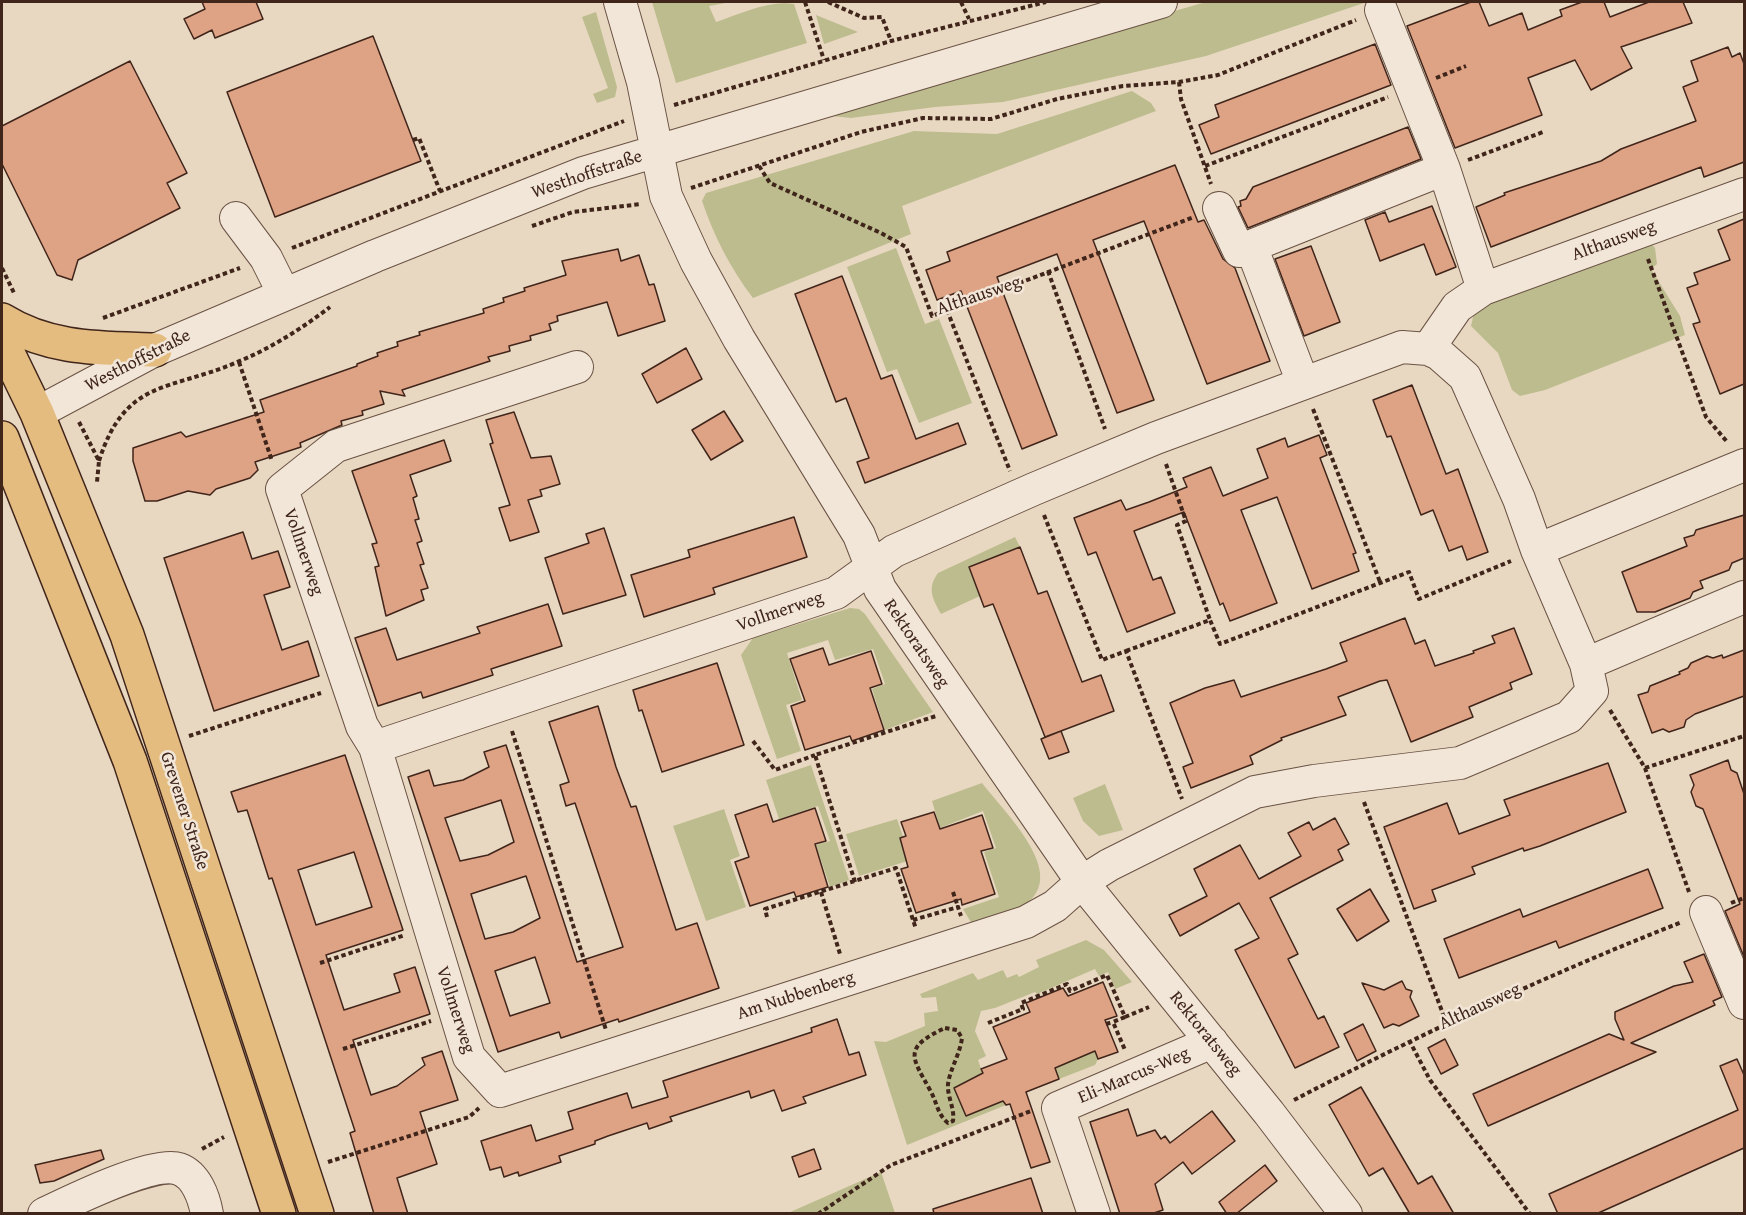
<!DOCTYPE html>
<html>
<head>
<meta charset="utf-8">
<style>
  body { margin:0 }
  #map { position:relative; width:1746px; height:1215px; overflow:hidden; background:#e9d8c1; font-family:"Gentium Book Plus",serif }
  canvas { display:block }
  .frame { position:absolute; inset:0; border:3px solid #40251b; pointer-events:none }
</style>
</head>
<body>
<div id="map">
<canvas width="1746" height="1215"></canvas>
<div class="frame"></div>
</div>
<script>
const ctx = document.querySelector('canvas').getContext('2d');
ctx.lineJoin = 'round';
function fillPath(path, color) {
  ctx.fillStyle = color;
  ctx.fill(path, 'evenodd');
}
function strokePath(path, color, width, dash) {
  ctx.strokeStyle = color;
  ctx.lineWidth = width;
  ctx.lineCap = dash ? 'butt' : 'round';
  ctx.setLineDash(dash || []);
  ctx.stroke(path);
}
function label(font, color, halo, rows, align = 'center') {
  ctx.font = font + ' "Gentium Book Plus",serif';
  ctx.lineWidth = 5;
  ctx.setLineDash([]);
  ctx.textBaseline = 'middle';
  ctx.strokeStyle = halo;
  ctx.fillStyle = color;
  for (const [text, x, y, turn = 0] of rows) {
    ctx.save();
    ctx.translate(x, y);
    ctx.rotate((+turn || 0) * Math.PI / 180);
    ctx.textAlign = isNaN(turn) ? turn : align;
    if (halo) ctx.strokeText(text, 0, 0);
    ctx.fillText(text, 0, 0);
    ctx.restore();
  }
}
fillPath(new Path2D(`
  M652,2h79l-22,4 7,16c24,-8 53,-22 78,-18l13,39 -131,40z
  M1206,2h161l-161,54 -203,46 -68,5 -84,11 -19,-2 10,-10z
  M596,12l21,75 -2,10 -18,6 -4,-9 15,-6 -26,-71z
  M816,15l42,17 -34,12z
  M1132,91l19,12 5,8 -254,95 9,28 -158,64c-23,-30 -39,-62 -51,-97l4,-8 208,-62 83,3z
  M1648,240l7,8 2,16 -6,5 29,47 5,19 -140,55 -25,6 -8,-6 -14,-37 -27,-27 3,-13 28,-23z
  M896,248l29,76 14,-5 33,84 -53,20 -22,-54 -10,3 -40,-105z
  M1015,537l5,10 -51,19 11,30 -39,18c-9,-16 -14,-26 -3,-41z
  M850,608l9,1 6,5 68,98 -48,18 -13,-41 13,-5 -12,-35 -38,11 -7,-20 -41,13 15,47 -16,5 15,46 -24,8 -36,-104 12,-17z
  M811,765l38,115 -19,7 -14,-42 14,-4 -12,-35 -39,13 -13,-39z
  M982,783c22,29 89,92 42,122 -14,9 -36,13 -52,19l-9,-15 36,-12 -15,-45 12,-4 -13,-37 -43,17 -8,-27z
  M1105,784l18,46 -24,6 -16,-15 -10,-23z
  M724,809l16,47 -10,4 16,47 -40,14 -33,-95z
  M897,819l14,41 -52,16 -13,-42z
  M1086,940l18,10 28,32 -17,7 -7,-17 -9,4 -4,-7 -58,25 -2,-2 -40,16 -14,3 -6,20 11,25 -8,4 6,17 -29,12 11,27 38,-16 2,5 -99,40 -33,-104 12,1 39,-16 -1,-13 14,-2 -2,-14 -14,1 -2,-4 53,-21 5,7 25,-10 4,8 10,-4 2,3 20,-10 -3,-7z
  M1095,1051l3,8 -3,6 -36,14 -4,-11z
  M881,1172l14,41h-107z`), '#bdbc8e');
const building = new Path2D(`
  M202,2h54l7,17 -48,19 -3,-8 -18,9 -10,-20 21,-10z
  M1471,2h8l10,24 33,-13 6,17 34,-14 -2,-6 22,-8h22l6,15 39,-15h34l9,21 -71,24 11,21 -41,22 -16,-30 -47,18 14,37 -87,33 -48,-122z
  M373,36l48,125 -146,56 -48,-125z
  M1375,44l16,41 -180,69 -12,-29 20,-8 -4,-12z
  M1728,47l4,10 8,-4 4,11v98l-40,15 -3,-10 -210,80 -15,-40 29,-12 -1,-2 97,-32 20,-12 75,-28 -13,-34 15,-6 -7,-20z
  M130,61l57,112 -20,10 13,25 -102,52 -6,20 -15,-5 -55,-111v-38z
  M1408,127l13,32 -173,69 -10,-21 3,-1 -1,-5 6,-2 7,-12z
  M1175,165l23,57 6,-2 19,39 12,9 35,93 -63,23 -63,-163 -51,19 61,160 -37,13 -60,-159 -60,23 60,158 -35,14 -61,-158 -24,9 -11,-30 24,-9 -3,-9z
  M1432,206l24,61 -20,8 -12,-31 -44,17 -15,-41 20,-8 4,10z
  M1744,219v165l-24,10 -27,-70 7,-2 -13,-34 11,-4 -4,-11 36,-13 -12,-30z
  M1311,246l29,76 -36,14 -29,-77z
  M618,249l3,12 18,-6 10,30 5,-1 11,37 -47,15 -11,-34 -50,14 1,5 -9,3 2,6 -21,6 1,4 -22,6 1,5 -22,6 2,4 -88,29 3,6 -25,-5 4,13 -22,7 1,4 -22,6 1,4 -42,18 1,4 -46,15 3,8 -8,8 -34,11 -6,6 -22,-4 -31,10h-12l-12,-40v-13l48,-16 5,5 78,-25 -4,-12 97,-34v-2l21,-8 -1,-3 21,-7 -1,-4 23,-7 -1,-3 65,-19 -1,-4 21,-7 -1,-4 22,-7 -1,-3 42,-13 -4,-14z
  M842,276l39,103 11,-4 24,64 42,-16 8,21 -101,39 -8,-21 12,-4 -23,-60 -10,4 -41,-108z
  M686,348l16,31 -45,24 -15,-29z
  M1412,385l34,89 12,-5 30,83 -21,8 -5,-14 -13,5 -16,-41 -12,5 -30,-79 -4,1 -14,-37z
  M724,411l19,30 -32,19 -19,-30z
  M514,412l17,46 20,-2 9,28 -20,6 2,6 -14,4 11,32 -29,9 -11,-33 11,-3 -20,-61 3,-1 -7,-23z
  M1319,435l8,20 -7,3 36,95 -3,1 6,17 -47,18 -35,-92 -36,13 36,93 -47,18 -7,-18 -3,2 -36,-93 -50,19 19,49 8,-3 14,36 -48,19 -31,-80 -8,3 -14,-37 47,-18 5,10 23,-8 38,-15 -4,-9 28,-11 12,29 45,-18 -11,-29 28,-11 3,9z
  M444,440l7,21 -41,14 7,21 -4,2 6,21 -4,1 7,21 -5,2 7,21 -4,1 8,23 -7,2 3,10 -38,16 -11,-49 4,-1 -7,-22 5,-1 -25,-72z
  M1744,515v43l-12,5 -3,7 -29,11 3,7 -10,4 -3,6 -35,14h-18l-15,-40 65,-26 -3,-8 10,-3 2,-5z
  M794,517l13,40 -94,31 2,6 -71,23 -13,-42 59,-18 -2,-7z
  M604,528l22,67 -63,19 -18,-56 44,-15 -3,-9z
  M243,532l9,27 26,-8 12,36 -26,8 18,55 26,-9 11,35 -105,35 -50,-153z
  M1020,547l18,47 9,-3 35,91 19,-7 13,36 -69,26 -52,-133 -9,3 -15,-40z
  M548,604l14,42 -71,23 2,6 -70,23 -2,-6 -43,14 -23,-68 31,-10 11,32 83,-27 -3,-6z
  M1405,618l10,26 10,-4 10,26 39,-13 -1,-2 22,-8 -3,-7 22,-8 18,46 -22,9 2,6 -43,18 4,10 -62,25 -24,-62 -7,1 -42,16 8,18 -65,23 1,2 -32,16 3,8 -62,24 -8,-21 10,-4 -23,-60 35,-15 29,-8 7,17 85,-28 21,-8 -7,-18z
  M823,648l6,17 42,-14 11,33 -12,4 14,42 -32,11 -2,-5 -45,14 -14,-44 14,-5 -15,-42z
  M1744,650v46l-49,18 -9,6 -2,7 -15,5 -6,-3 -11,4 -14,-38 10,-3 2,-6 30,-12 -1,-2 9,-4 3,-5 16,-7 6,2 9,-3 1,3z
  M717,663l27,82 -82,27 -20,-62 -3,1 -6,-21z
  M598,706l18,61 15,40 5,-1 40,124 21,-7 22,65 -100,34 -1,-3 -57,19 -2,-6 -61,20 -90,-275 21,-7 5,16 29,-6 26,-13 -5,-15 22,-7 71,217 46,-15 -48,-144 -9,3 -6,-21 9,-3 -20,-60zM501,800l13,42 -26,13 -28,6 -15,-43zM526,876l14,42 -27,14 -28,7 -14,-45zM535,957l15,46 -40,13 -15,-45z
  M1061,731l8,21 -20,7 -8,-20z
  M345,755l58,175 -77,25 18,55 56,-18 -6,-18 21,-7 15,47 -77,26 18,55 26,-9 28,-21 -3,-7 20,-7 16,49 -38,12 17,52 -40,14 11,36h-34l-24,-81 5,-2 -83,-253 -3,1 -22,-69 -9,2 -7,-20zM354,852l18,55 -56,18 -18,-55z
  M1728,760l3,10 6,3 7,21v163l-19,-46 15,-7 -37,-95 -7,-3 -5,-14 3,-7 -4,-10z
  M1608,763l18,49 -86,34 -16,5 -1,-3 -51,19 3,7 -43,16 4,11 -22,8 -30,-82 63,-24 12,31 51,-19 -6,-15z
  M767,804l6,18 42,-14 11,33 -11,3 13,43 -32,10 -2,-5 -44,14 -15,-44 14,-5 -14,-42z
  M934,812l6,17 42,-14 11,33 -12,3 14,43 -33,11 -1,-6 -45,14 -15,-44 7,-2 -8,-29 6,-2 -5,-14z
  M1335,818l14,26 -11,6 5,10 -73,38 28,56 -10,5 30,60 6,-3 15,31 -44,21 -60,-118 24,-12 -20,-35 -59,33 -11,-21 38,-19 -13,-27 46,-24 19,34 42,-23 -13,-23 21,-11 4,8z
  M1648,869l15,39 -104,40 -3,-7 -97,37 -15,-39 76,-30 3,8z
  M1370,889l19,32 -32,20 -20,-32z
  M1704,954l18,43 -9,4 2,4 -84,38 25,9 -168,74 -15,-32 136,-60 15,6 -9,-21v-7l59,-26 19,-4 -9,-20z
  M1402,981l4,8 6,2 -2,6 9,19 -20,10 -6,-2 -9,4 -22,-45 22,7z
  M1103,982l14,34 -12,4 13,32 -20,7 -3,-8 -40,17 4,11 -33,13 24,70 -19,6 -21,-64 -4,1 -3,-4 -37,15 -12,-28 29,-15 -2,-4 26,-10 -14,-32 37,-15 -4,-9 37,-15 5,8z
  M837,1019l12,36 10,-3 7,23 -63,22 3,6 -24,8 -8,-21 -23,8 -2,-7 -79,26 2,4 -23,8 -2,-6 -39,13 -13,5v3l-36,12 2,6 -42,14 -1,-4 -14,5 -3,-10 -11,3 -9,-29 50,-16 5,16 37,-12 -5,-17 59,-19 5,15 36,-11 -5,-16 149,-49 -1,-4z
  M1363,1024l13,27 -19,10 -13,-27z
  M1445,1039l13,26 -17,9 -13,-26z
  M1737,1059l7,16v73l-148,66h-38l-9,-20 189,-84 -18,-44z
  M1361,1087l57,97 14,-8 22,38h-44l-27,-46 -14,8 -40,-71z
  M1128,1109l9,27 18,-6 6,9 4,-3 5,7 42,-32 23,30 -43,33 -9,-12 -28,22 8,26 -12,4h-31l-30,-92z
  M814,1149l7,20 -22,8 -7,-20z
  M101,1150l3,9 -50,22 -14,2 -5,-18z
  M1265,1165l12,16 -41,33h-9l-8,-12z
  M1031,1178l12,36h-109l-1,-5z`);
fillPath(building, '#dea285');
strokePath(building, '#40251b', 1.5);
const minor = new Path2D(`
  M620,2l23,80 23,114 30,65 43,78 120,196 21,54 202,293 187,231 77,101
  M1381,10l63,159 39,120
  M1219,208l20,43 12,-5 52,137
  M236,218l30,40 18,36
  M1251,246l193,-77
  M1428,349l29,-42 26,-18 261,-95
  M37,413l118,-63 220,-94 208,-83 578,-171
  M1537,550l207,-85
  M1586,664l158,-67
  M375,747l461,-154 58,-42 140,-62 122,-51 246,-91 26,2 11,5 26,23 54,122 18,51 49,114 6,27 -23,26 -109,46 -146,18 -59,11 -146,73 -27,17 -27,24 -29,16 -526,169 -31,-34 -94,-310 -13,-21 -80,-237 54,-43 241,-79
  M1706,912l38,91
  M44,1214c25,-12 110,-54 135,-45 17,6 25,28 28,45
  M1094,1214l-36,-106 154,-66`);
const major = new Path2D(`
  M2,320c48,30 99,28 153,30
  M2,341l35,72 90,222 190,579
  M2,438l128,323 149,453`);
strokePath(minor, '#6a5244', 34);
strokePath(major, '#40251b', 36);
strokePath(new Path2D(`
  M805,2l19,58
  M828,2l36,16 18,-1 9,24
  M961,2l8,17
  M1436,78l30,-12
  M1179,82l2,17 30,85
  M674,105l217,-64 155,-39
  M413,140l6,-2 21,53
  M1468,160l75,-28
  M759,166l11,17 111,50 25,14 26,69 262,-99
  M1205,166l183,-69
  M691,188l170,-56 62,-14 68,1 66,-20 66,-13 56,-4 39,-7 138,-55
  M532,226l41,-14 68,-8
  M292,248l332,-127
  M1648,259l58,158 22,26
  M2,268l13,27
  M1048,271l57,158
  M947,310l63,161
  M103,318l137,-50
  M239,362l33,99
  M1313,409l67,173
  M79,422l20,39 -2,21
  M99,461c26,-82 70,-70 136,-98 35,-14 66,-34 95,-56
  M1166,464l20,57 -9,4 33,95
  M1044,515l58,145 24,-9 56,148
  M1126,651l84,-31 10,24 189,-72 10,27 92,-38
  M1610,710l35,58 44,124
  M512,731l94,299
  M189,736l132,-43
  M753,741l22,29 40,-15
  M1645,768l99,-32
  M1364,802l82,220
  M855,882l-40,-127 121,-39
  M821,892l19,62
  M953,892l5,15
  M1731,903l13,-5
  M767,917l-2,-8 131,-41 20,61
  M913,920l45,-13 3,9
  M320,963l85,-28
  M1125,1017l24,-10
  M988,1023l35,-14 -2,-6 46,-19 3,7 37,-16 18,42 -12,5 12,28
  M1106,1024l7,-2
  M945,1028l12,2 5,8c-2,16 -12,31 -14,46 -1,13 7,24 5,37l-5,2c-11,-9 -11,-21 -18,-33 -18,-33 -28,-42 15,-62z
  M1409,1040l21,40 100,134
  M343,1049l88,-28
  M1294,1100c127,-66 255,-126 388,-178
  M202,1149l22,-12
  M328,1162l141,-45 10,-9
  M818,1214l73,-49 140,-54`), '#40251b', 4, [4.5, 3]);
strokePath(minor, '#f1e6d7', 32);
strokePath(major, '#e4bc80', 33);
label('18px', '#40251b', '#f1e6d7', [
  ["Westhoffstraße",587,175,-19],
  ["Althausweg",1614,241,-20],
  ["Althausweg",979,296,-19],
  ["Westhoffstraße",138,361,-27],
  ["Vollmerweg",303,552,71],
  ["Vollmerweg",780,612,-19],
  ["Rektoratsweg",916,644,56],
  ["Grevener Straße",184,811,72],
  ["Am Nubbenberg",796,996,-18],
  ["Althausweg",1480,1007,-25],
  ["Vollmerweg",455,1010,72],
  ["Rektoratsweg",1205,1034,51],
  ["Eli-Marcus-Weg",1134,1076,-23]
]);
</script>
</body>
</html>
